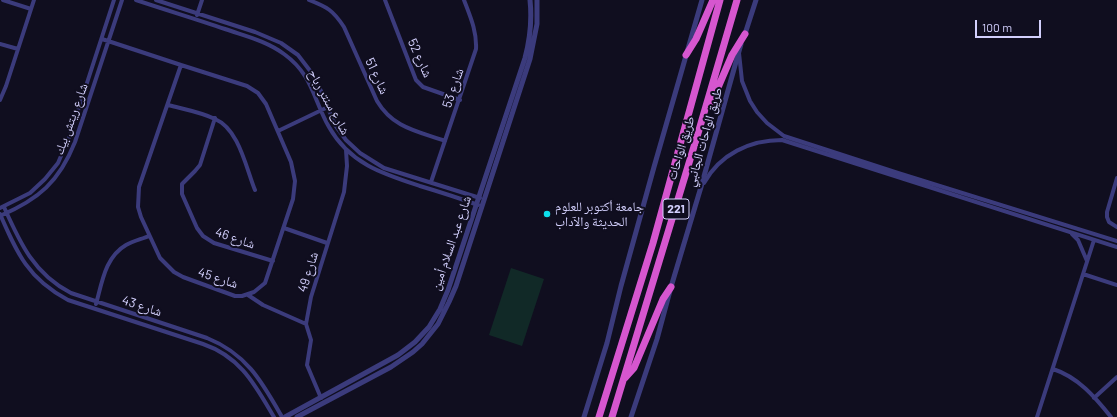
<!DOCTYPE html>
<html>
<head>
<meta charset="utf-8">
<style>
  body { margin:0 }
  #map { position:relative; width:1117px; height:417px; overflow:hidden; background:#100e1f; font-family:Barlow,sans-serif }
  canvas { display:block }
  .scale { position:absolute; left:975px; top:20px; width:66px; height:18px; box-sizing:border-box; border:2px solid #d2cffc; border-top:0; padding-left:5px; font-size:12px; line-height:14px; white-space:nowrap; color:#d2cffc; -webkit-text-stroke:3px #100e1f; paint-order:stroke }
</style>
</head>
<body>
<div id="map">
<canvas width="1117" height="417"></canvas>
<div class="scale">100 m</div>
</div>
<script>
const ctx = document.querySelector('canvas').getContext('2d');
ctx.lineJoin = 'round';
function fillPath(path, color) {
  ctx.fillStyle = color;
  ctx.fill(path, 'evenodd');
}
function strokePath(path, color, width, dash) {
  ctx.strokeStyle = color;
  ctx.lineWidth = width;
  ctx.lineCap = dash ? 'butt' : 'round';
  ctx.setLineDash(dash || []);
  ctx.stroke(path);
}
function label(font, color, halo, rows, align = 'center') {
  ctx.font = font + ' Barlow,"Noto Naskh Arabic",sans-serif';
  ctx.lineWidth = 4;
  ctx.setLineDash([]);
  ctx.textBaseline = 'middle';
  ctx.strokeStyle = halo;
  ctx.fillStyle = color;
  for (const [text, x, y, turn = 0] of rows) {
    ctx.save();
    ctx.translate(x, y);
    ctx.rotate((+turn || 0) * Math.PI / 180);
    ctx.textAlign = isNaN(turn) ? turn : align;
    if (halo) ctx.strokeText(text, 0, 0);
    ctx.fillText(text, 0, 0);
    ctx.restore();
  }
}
fillPath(new Path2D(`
  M511,268l33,11 -22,67 -33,-11z`), '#112927');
strokePath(new Path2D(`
  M3,0l28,9
  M136,0c30,10 60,19 89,29 20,7 42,12 59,25 29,21 29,45 45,73 21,37 54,47 91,59 20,6 39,12 58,19
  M156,0l99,32 26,11 17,12 13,17 11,21 13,32 11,15 14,13 24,15 96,30
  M309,0c18,7 24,10 35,27l33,74c16,27 40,30 68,40
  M385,0l31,80 7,7 37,13
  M197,15l5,-15
  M102,39l79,26 -42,122 -1,20 3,10 19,41 14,14 9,5 52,19h7l12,-4 11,-9 28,-84 2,-18 -4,-19 -25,-58 -8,-11 -11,-7 -66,-21
  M0,44l18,5
  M739,53l3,28 8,20 7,11 10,11 17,13 114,37 219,68
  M0,100l6,-14 28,-86
  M168,105c15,4 33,7 47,14 24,10 31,49 40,71
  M215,118l-15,47 -5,6 -13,13v10l15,34 6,8 11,7 59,18
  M278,131l50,-24
  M1117,178l-10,34v5l2,5 8,5
  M431,182l45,-133c1,-18 -6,-33 -12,-49
  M704,183c16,-29 46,-43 78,-43l335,107
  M4,207c16,36 30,67 67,86l136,45c40,16 55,44 75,79
  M0,208l30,-15 15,-14 13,-16 12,-28 44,-135
  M0,214c17,39 28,65 68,86l135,44c38,13 52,41 71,73
  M0,216c39,-17 59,-34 75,-74l47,-142
  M284,228l43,15
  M1072,234l6,6 9,21
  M1083,274l34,11
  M248,295l15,10 43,19
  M96,304c6,-21 9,-47 30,-59 7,-4 16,-6 23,-9
  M1053,369c25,8 42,28 58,48
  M321,398l-14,-33 4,-25 -5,-16 5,-27 33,-105 3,-26 -1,-16
  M1094,398l23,-21
  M1037,417l57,-177`), '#3b3b7c', 4);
strokePath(new Path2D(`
  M744,37l12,-37
  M285,417l113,-62 17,-13 14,-15 11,-18 8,-19 77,-232c5,-19 7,-39 5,-58
  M297,417l94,-50 22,-15 9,-8 16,-20 11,-22 7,-16 74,-227 7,-35v-24
  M584,417l23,-74 14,-57 33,-119 48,-167
  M631,417l26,-78 14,-52 30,-100 40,-143`), '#3b3b7c', 5);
strokePath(new Path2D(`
  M686,55l10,-16 17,-39
  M710,106l22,-51 13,-21
  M625,378l9,-10 29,-69 8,-12
  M599,417l54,-174 67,-243
  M612,417l87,-287 38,-130`), '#d656cf', 7);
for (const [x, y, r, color] of [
  [547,214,4,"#0cdeeb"]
]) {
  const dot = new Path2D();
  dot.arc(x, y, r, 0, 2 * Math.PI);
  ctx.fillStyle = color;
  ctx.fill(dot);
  strokePath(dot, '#100e1f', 1.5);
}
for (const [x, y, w] of [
  [676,209,26]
]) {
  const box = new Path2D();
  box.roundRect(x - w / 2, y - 10, w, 20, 3);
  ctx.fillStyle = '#100e1f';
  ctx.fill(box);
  strokePath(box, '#d2cffc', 1);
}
label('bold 12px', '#d2cffc', null, [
  ["221",676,209]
]);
label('13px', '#d2cffc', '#100e1f', [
  ["شارع 52",420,58,65],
  ["شارع 51",377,76,65],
  ["شارع 53",453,88,-71],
  ["شارع سنتر رباح",329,102,61],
  ["شارع ريتش بيك",71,119,-70],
  ["طريق الواحات الجانبي",704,137,-74],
  ["طريق الواحات",681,148,-73],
  ["شارع 46",235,238,19],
  ["شارع عبد السلام أمين",451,243,-71],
  ["شارع 49",308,272,-73],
  ["شارع 45",218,278,18],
  ["شارع 43",142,306,18]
]);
label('13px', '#d2cffc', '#100e1f', [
  ["جامعة أكتوبر للعلوم",555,207],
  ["الحديثة والآداب",555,222]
], 'left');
</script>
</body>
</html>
